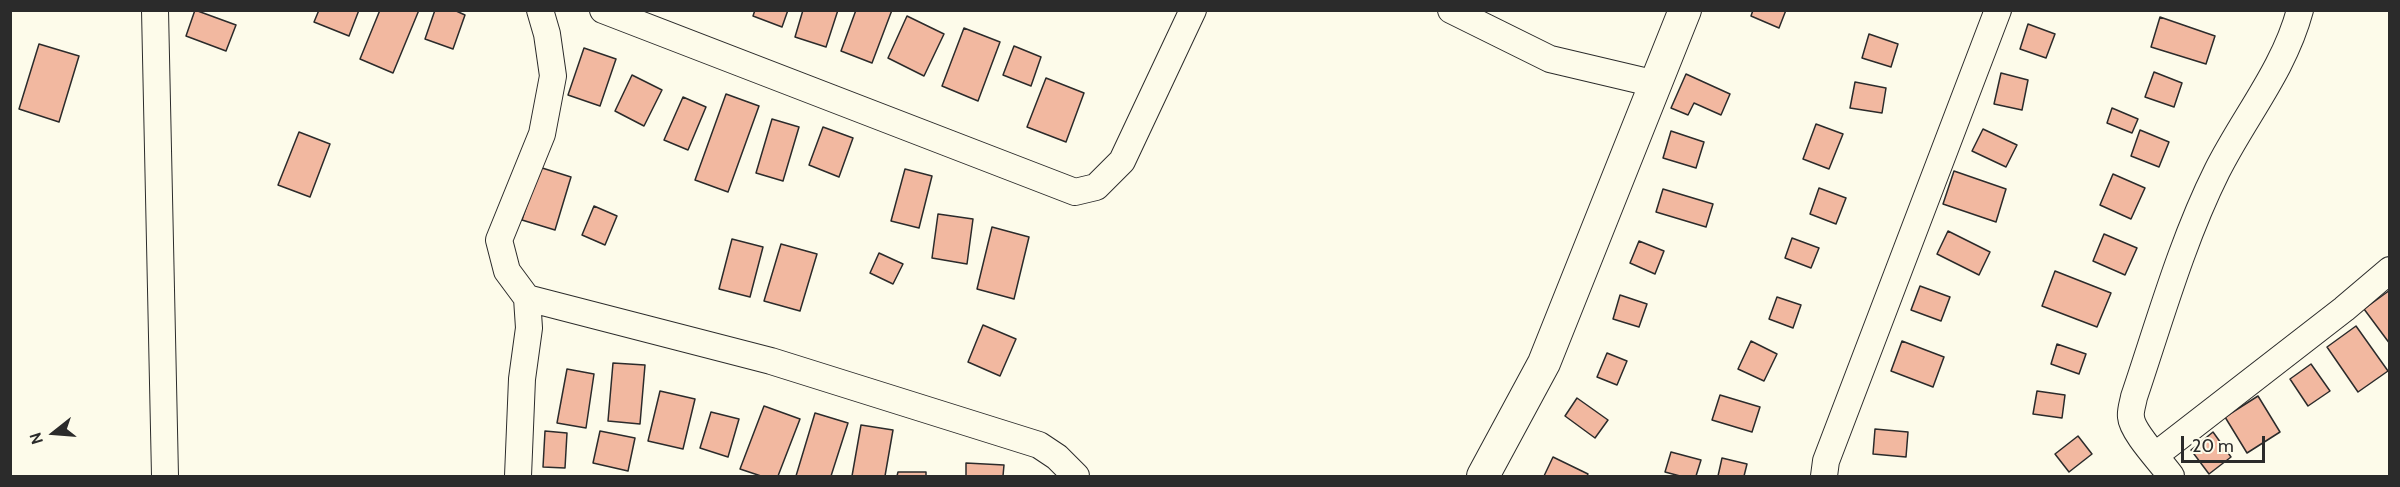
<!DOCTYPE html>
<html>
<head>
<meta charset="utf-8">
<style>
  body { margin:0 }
  #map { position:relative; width:2400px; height:487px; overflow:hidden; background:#fdfbea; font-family:Cabin,sans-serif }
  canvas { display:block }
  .frame { position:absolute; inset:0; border:12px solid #2b2b2b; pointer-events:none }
  .north { position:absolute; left:24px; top:403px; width:60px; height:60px; -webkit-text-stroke:4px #fdfbea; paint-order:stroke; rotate:253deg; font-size:16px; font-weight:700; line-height:24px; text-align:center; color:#2b2b2b }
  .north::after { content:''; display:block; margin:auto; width:21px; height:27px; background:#2b2b2b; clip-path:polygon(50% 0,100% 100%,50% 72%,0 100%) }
  .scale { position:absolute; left:2181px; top:436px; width:84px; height:27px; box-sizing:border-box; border:3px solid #2b2b2b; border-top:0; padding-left:8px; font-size:18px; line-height:21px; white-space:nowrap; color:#2b2b2b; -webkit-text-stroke:4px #fdfbea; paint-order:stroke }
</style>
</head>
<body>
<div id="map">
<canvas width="2400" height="487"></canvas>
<div class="frame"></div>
<div class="north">N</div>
<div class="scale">20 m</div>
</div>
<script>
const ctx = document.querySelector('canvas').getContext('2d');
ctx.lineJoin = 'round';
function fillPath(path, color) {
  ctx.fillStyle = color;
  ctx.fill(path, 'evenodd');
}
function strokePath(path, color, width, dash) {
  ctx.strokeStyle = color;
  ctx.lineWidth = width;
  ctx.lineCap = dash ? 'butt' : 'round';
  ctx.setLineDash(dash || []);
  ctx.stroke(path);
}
const building = new Path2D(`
  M195,10l41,15 -10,26 -40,-15z
  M319,10h40l-10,26 -35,-14z
  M380,10h39l-26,63 -33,-14z
  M435,10h19l11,5 -12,34 -28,-10z
  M755,10h33l-6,17 -29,-11z
  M803,10h35l-12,37 -31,-10z
  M856,10h36l-20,53 -31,-12z
  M1753,10h33l-7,18 -28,-12z
  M907,16l37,18 -20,42 -36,-18z
  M2160,17l55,19 -9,28 -55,-17z
  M2028,24l27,10 -9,24 -26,-9z
  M964,28l36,14 -22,59 -36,-15z
  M1869,34l29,10 -7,23 -29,-9z
  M39,44l40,12 -20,66 -40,-13z
  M1014,46l27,11 -10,29 -28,-11z
  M584,48l32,11 -16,47 -32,-11z
  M2154,72l28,11 -8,24 -29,-10z
  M2001,73l27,7 -6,30 -28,-6z
  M1686,74l44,20 -9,21 -27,-12 -6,12 -17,-7z
  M632,75l30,15 -18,36 -29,-15z
  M1046,78l38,15 -18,49 -39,-15z
  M1855,82l31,6 -4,25 -32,-5z
  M726,94l33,12 -31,86 -33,-12z
  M683,97l23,10 -18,43 -24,-10z
  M2112,108l26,11 -6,14 -25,-10z
  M772,119l27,8 -16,54 -27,-8z
  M1816,124l27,10 -14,35 -26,-10z
  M823,127l30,11 -14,39 -30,-12z
  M1983,129l34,16 -11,22 -34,-16z
  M2140,130l29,12 -10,25 -28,-11z
  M1671,131l33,11 -8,26 -33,-10z
  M299,132l31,12 -20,53 -32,-12z
  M539,167l32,10 -16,53 -33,-10z
  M905,169l27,7 -13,52 -28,-7z
  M1954,171l52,18 -10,33 -53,-18z
  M2113,174l32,14 -14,31 -31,-14z
  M1819,188l27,10 -10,26 -26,-10z
  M1663,189l50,15 -7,23 -50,-15z
  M594,206l23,10 -12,29 -23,-10z
  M938,214l35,5 -6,45 -35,-6z
  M992,227l37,10 -15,62 -37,-10z
  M1948,231l42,21 -11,23 -42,-21z
  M2104,234l33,14 -12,27 -32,-14z
  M1792,238l27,10 -8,20 -26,-10z
  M732,239l31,8 -13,50 -31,-8z
  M1639,241l25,10 -9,23 -25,-11z
  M781,244l36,10 -17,57 -36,-10z
  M879,253l24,11 -10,20 -23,-11z
  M2055,271l56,22 -14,34 -55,-21z
  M1920,286l30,11 -9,24 -30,-11z
  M2390,290v54l-26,-35z
  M1620,295l27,9 -8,23 -26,-8z
  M1777,297l24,8 -8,23 -24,-9z
  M983,325l33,14 -16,37 -32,-14z
  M2356,326l32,45 -30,21 -31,-45z
  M1751,341l26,13 -13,27 -26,-12z
  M1902,341l42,16 -11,30 -42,-16z
  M2057,344l29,10 -7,20 -28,-10z
  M1607,353l20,8 -10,24 -20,-8z
  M613,363l32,2 -5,59 -32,-3z
  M2311,364l19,27 -22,15 -18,-27z
  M567,369l27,5 -8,54 -29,-5z
  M660,391l35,8 -12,50 -35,-8z
  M2037,391l28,4 -3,23 -29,-4z
  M1720,395l40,12 -8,25 -40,-12z
  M2258,396l22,36 -33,21 -22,-36z
  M1577,398l31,22 -13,18 -30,-22z
  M764,406l36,13 -22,57h-17l-21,-7z
  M711,412l28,7 -11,38 -28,-9z
  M815,413l33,10 -17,53h-35z
  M861,425l32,5 -8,46h-33z
  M1875,429l33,3 -2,25 -33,-3z
  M545,431l22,2 -2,35 -22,-1z
  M600,431l35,7 -7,33 -35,-8z
  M2213,432l18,25 -22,17 -18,-24z
  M2078,436l14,18 -23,18 -14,-18z
  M1671,452l30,8 -5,16h-16l-15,-4z
  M1553,457l35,17 -1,2h-43z
  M1722,458l25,6 -3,12h-26z
  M966,463l38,2 -1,11h-37z
  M898,472h28v4h-29z`);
fillPath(building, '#f2b8a0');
strokePath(building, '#2b2b2b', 1.5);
const minor = new Path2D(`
  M155,10l10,466
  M540,10l7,24 6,42 -11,58 -43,106 8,31 20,27 244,63 268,84 18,12 19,19
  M603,10l472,182 21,-5 26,-26 71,-151
  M1451,10l99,49 106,25
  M2157,454l187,-145 46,-39
  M518,476l4,-97 7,-51 -2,-30
  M1824,476l2,-15 172,-451
  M2171,476c-10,-14 -39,-44 -40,-59 -1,-6 2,-14 3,-20 25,-74 48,-156 83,-226 27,-54 67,-101 83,-161`);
const tertiary = new Path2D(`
  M1483,476l61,-113 141,-353`);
strokePath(minor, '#2b2b2b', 28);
strokePath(tertiary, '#2b2b2b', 34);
strokePath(minor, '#fdfbea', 26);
strokePath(tertiary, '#fdfbea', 32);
</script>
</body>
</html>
